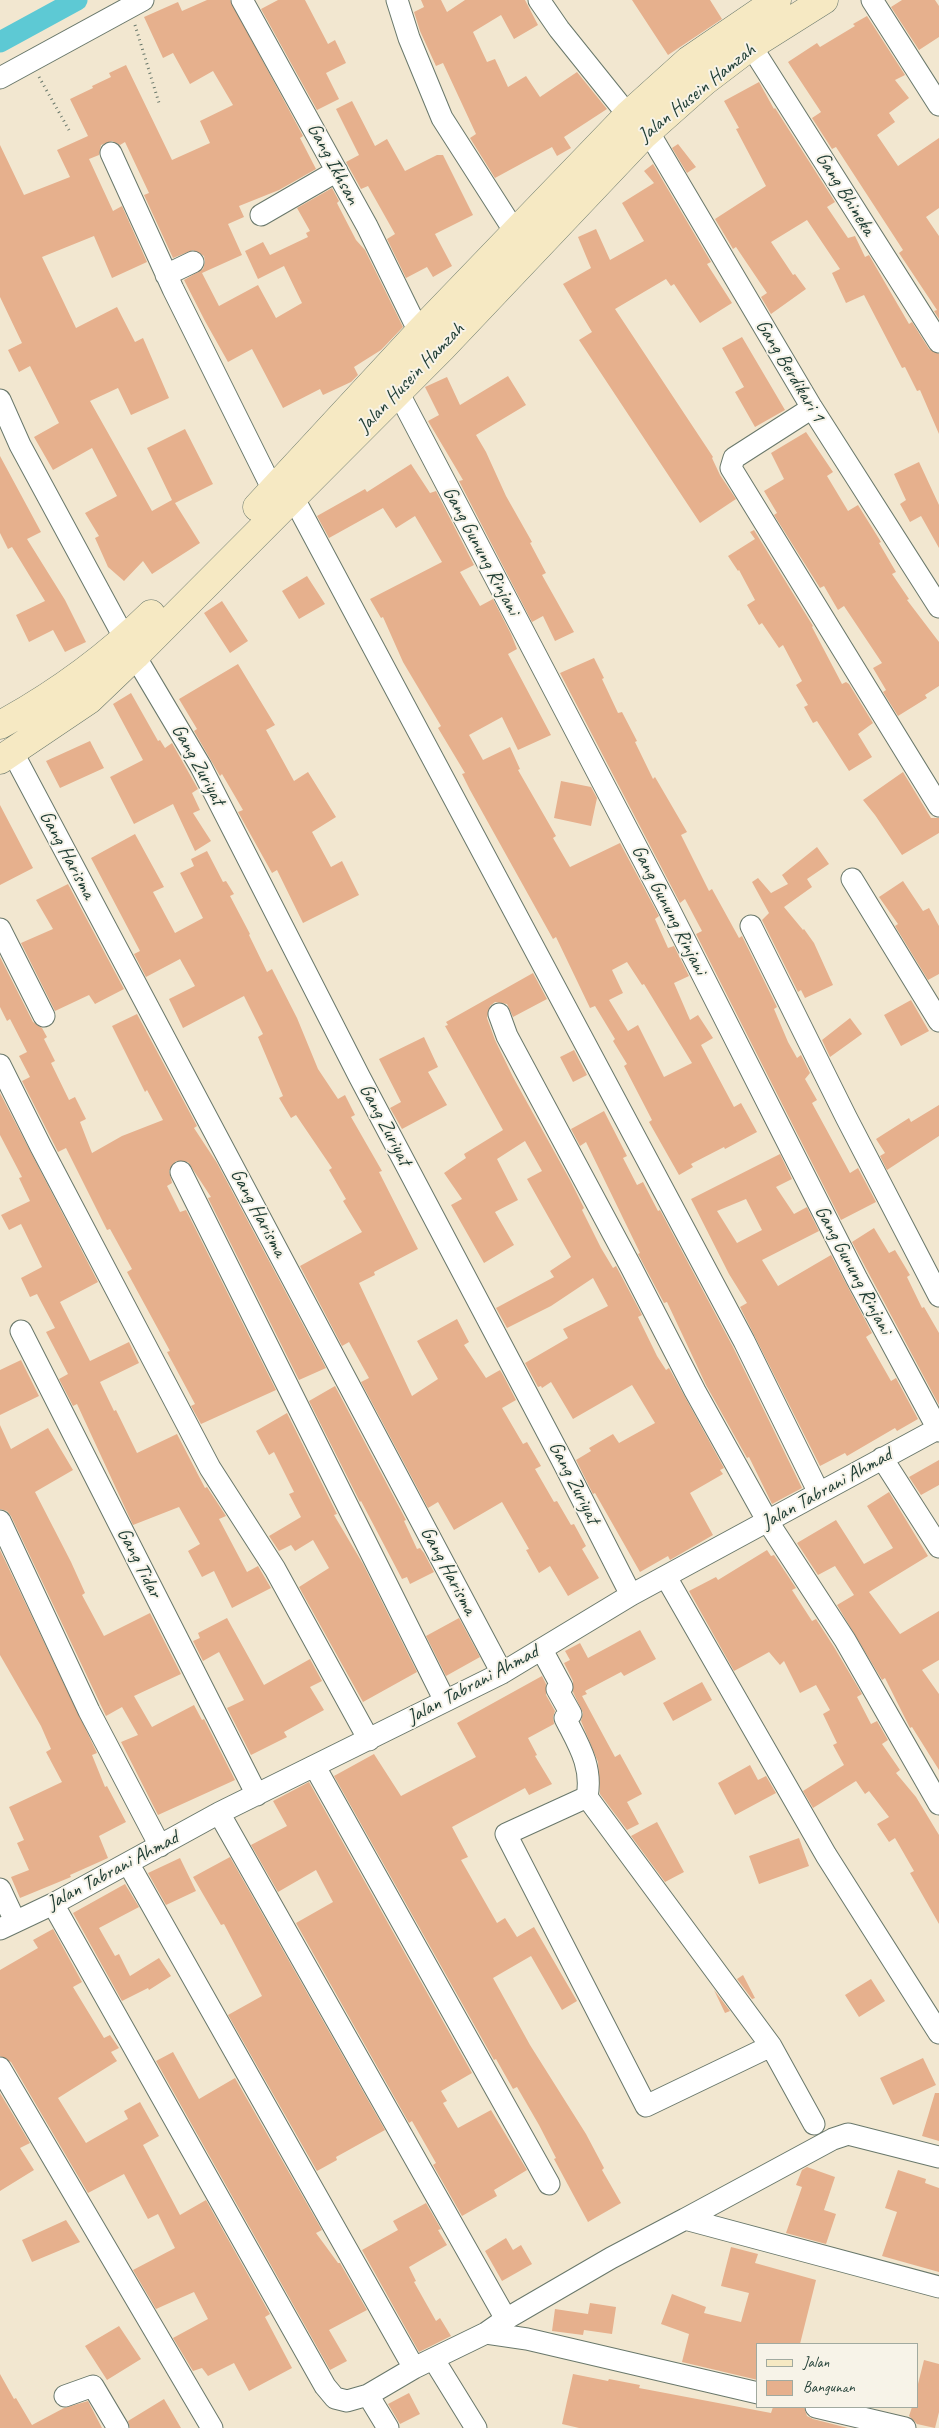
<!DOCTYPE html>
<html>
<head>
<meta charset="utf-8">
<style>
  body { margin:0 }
  #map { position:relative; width:939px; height:2428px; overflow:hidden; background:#f2e7d0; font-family:Caveat,sans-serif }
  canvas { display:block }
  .legend { position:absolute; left:756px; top:2343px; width:162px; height:65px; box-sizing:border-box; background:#f7f3e8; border:1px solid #a1aaa0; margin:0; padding:6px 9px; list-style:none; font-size:15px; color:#1f3d34 }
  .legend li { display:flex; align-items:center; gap:10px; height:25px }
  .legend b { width:25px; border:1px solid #a1aaa0 }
</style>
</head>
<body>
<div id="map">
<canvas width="939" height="2428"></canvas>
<ul class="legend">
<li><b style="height:6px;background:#f6e9c3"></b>Jalan</li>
<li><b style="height:14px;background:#e6b08d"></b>Bangunan</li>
</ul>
</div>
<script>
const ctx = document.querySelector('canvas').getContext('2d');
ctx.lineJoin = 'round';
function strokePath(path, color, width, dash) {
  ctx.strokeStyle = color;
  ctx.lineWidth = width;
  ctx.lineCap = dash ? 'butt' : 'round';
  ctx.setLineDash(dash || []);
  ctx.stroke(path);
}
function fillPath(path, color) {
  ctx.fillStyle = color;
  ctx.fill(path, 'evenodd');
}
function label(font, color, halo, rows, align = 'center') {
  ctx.font = font + ' Caveat,sans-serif';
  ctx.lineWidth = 4;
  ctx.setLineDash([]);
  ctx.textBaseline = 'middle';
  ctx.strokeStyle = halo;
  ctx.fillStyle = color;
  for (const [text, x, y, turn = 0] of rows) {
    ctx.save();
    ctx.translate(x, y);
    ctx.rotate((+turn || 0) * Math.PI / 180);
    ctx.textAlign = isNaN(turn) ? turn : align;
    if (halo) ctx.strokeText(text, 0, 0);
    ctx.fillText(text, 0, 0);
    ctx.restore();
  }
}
strokePath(new Path2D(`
  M0,42l77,-42`), '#5dc9d4', 21);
fillPath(new Path2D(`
  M207,0h23l73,136 -3,2 16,31 -37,21 -40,16 5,11 -16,7 14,31 -40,18 17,33 39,-21 18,33 26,-15 -18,-37 -26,13 -13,-28 18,-9 7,13 38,-18 -2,-4 4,-2 -13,-23 35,-20 7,13 -2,2 3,6 16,31 9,10 38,77 -22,23 -27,17 4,8 -7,7 -28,13 -3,-6 -37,19 -31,-59 -24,13 -23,-41 -21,-41 19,-11 2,-7 -1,-6 -11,-6 -20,8 -29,-63 5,-2 -24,-51 -5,3 -8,-4 -11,4 -2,10 -10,4 24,52 9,-5 25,56 -35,16 -18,-42 -52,21 34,71 41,-21 18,35 8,-4 26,60 -38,17 -13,-27 -28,13 62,110 20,-11 -25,-52 38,-19 28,55 -38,19 25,40 -48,31 -9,-13 -19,20 -16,-14 -13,-29 4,-2 -14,-23 32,-17 -25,-48 -39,22 -19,-33 25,-14 -29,-57 -11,6 -11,-22 14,-7 -22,-46v-152l24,50 46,-18 -13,-27 31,-14 -18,-37 23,-11 -1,-2 19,-9 -2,-4 17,-8 46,95 38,-17 -10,-22 33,-16 -20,-34 -23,13 -17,-31 -10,5 -19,-41 34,-15 4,9z
  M278,0h27l23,44 7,-4 11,23 -20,10 13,26 -22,11 -56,-101z
  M421,0h20l6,12 18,-12h60l13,25 -24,14 -13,-24 -28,17 14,30 8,-3 13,28 18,-11 14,21 37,-25 30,37 -43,28 7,11 -14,8 -5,-9 -57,31 -25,-40 6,-4 -33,-71 -7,3 -16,-35 -6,-19 10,-5z
  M632,0h78l12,19 -54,36z
  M902,0h33l4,6v31l-20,13 -28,-43z
  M867,16l38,59 -10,5 14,18 -20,15 6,9 -18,13 21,31 41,-28v70l-13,9 13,19v83l-5,-8 3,-1 -38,-57 4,-3 -67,-103 -4,2 -20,-31 9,-6 -33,-50 29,-19 3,4 35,-21 -2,-2z
  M759,82l15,27 1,-1 60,94 -8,5 21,31 7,-2 10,21 4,-2 40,69 3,-2 17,27 10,5v80l-19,-44 -3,1 -12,-24 -3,1 -38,-73 -18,8 -14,-30 8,-4 -33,-49 -36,22 22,33 2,-1 11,15 -35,25 -10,-17 6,-4 -31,-46 -3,2 -18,-30 51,-33 -30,-57 3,-1 -15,-27z
  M352,101l23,45 12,-7 18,32 32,-16h6l30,60 -38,19 17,32 -19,11 -6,-10 -21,11 -19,-39 8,-5 -27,-48 -7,3 -15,-27 13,-7 -23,-46z
  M678,144l18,23 -9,6 -15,-25z
  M653,164l58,98 -4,2 25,39 -32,20 -26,-39 -3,2 -5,-7 -51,30 98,148 -1,1 8,17 16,24 -36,24 -121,-183 13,-8 -29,-48 28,-16 -13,-31 18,-8 14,31 34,-19 -22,-38 32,-20 -10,-12z
  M742,337l43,73 -30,17 -20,-35 9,-5 -22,-39z
  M508,376l18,29 -50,30 10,17 20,44 26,46 -2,1 16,30 -4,2 32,57 -19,9 -12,-25 -11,6 -73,-141 4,-1 -35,-59 11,-6 -14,-28 22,-10 13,28z
  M806,432l27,40 -6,4 21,35 10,-6 23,37 -2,1 17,29 -4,2 17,25 -2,1 32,42v44l-14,9 2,3 -29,18 -15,-24 3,-2 -13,-22 9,-5 -38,-57 -6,4 -14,-24 -4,2 -46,-73 3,-2 -13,-22 20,-12 -13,-26z
  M0,456l41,76 -14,7 38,61 21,42 -21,10 -12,-22 -24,12 -13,-27 29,-14 -33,-54 -4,2 -8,-16z
  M919,462l20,43v43l-18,-32 -11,6 -10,-18 6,-4 -12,-26z
  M411,464l19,29 6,-2 38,74 -14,7 20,34 13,-7 18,35 6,15 -9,5 43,81 -33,15 -16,-33 -33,18 14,25 27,-13 10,22 -2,1 38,66 -3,2 17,29 50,-24 39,73 -4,3 13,29 6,-2 15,30 -15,7 16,37 8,-5 15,23 -12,7 33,62 7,-4 16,29 -32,17 -1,-2 -33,17 2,3 -14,8 -30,-53 3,-2 -28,-54 3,-2 -14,-23 2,-2 -20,-33 -5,2 -34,-71 -3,2 -83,-149 -8,-16 3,-1 -27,-45 3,-2 -38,-64 -20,-45 -2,1 -11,-19 72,-37 -27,-46 -19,12 -13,-20 -54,30 -12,-22 48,-27 2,3zM627,962l15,23 2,-1 48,79 -28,14 -26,-52 -10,6 -19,-31 14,-7 -11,-23z
  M754,530l59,96 -1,1 30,57 4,-2 3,2 24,39 -15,11 14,23 -23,14 -32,-50 -4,2 -9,-16 4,-2 -12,-20 6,-4 -19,-36 -4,3 -17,-25 -3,2 -12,-20 8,-5 -16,-30 -1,1 -10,-15 27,-17 -5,-7z
  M307,576l18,28 -26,15 -17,-28z
  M222,601l26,40 -18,12 -26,-40z
  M594,658l10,20 -2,1 16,34 4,-1 15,29 -2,1 18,37 2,-2 32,55 -6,3 28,56 3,-2 27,49 3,-2 35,71 -3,2 14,33 9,16 4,-3 9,18 -5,6 12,21 -5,3 38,70 8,-5 18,34 -35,18 -145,-286 6,-3 -17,-32 -5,4 -120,-230z
  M238,664l37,61 -9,5 28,51 14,-9 28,45 -24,15 19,35 11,-6 17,34 -56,28 -26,-53 -5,3 -34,-61 5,-2 -21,-36 -2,2 -26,-45 3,-2 -18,-30z
  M131,693l27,48 2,-1 5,8 7,-5 26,46 -6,4 8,17 -7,3 18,28 -16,10 -22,-47 -39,20 -24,-47 33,-17 -30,-56z
  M90,741l14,27 -44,20 -14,-27z
  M903,772l28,46h8v15l-37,22 -27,-40 -12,-15z
  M561,781l30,6 6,11 -6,28 -37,-8z
  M0,805l33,63 -33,17z
  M135,834l29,53 -11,5 22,41 28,-15 -23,-45 14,-7 -3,-7 16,-8 16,31 3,-1 8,13 -4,2 20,38 -1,1 18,37 5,-3 25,49 21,51 20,30 7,-4 10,20 -4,2 31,54 -3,1 39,77 -44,23 1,3 -16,8 53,113 26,-17 -21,-38 40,-22 12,23 -5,3 22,33 14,-8 3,5 13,25 -14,8 21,36 4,-2 14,24 -6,3 19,33 3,-1 14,24 3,-1 12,22 -4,3 17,29 -31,18 -18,-30 -11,7 -13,-23 3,-1 -27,-47 -48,28 -16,-28 -10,6 -67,-126 8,-4 -20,-36 -7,4 -42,-80 62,-34 -19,-31 3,-2 -17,-29 3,-2 -36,-53 -5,3 -12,-20 4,-2 -25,-59 5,-3 -19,-38 -61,32 -14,-29 26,-13 -15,-27 -34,18 -12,-23 6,-3 -49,-93z
  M817,847l12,17 -22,15 5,8 -28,20 19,23 1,-1 10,14 19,42 -28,13 -4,-8 -3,2 -36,-72 7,-7 -17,-31 6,-4 13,15 17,-9 -6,-9z
  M903,881l20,30 6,-3 10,18v48l-11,6 -33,-54 3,-2 -19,-27z
  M68,884l56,105 -29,15 -6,-9 -34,16 -34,-68 32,-14 -17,-29z
  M0,957l33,65 9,6 5,9 -3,2 11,22 -4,2 18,37 6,-3 11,22 -6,3 12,31 30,-17 41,-16 -16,-30 -2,2 -33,-66 25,-12 60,112 -3,2 23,35 109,205 -27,12 -91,-182 3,-1 -23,-35 -12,-1 -7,10 3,12 -5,3 13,26 6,-2 90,180 -75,34 -10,-18 4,-2 -28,-52 3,-1 -43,-79 5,-3 -22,-40 -3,1 -41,-82 -8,4 -36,-71 8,-4 -11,-21 8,-4 -17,-33 -3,2 -7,-14z
  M533,973l14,26 -34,18 -6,-13 -12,-2 -5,4 -3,12 8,22 18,37 57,103 14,28 -2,2 19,38 12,20 3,-2 26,49 -4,2 19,39 9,14 3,-2 55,100 -4,2 3,4 -33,19 23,42 -43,25 -2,-4 -28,16 -45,-79 -2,1 -17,-34 15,-9 -2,-3 24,-14 6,9 36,-20 -23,-38 -59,34 -22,-37 -9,6 -1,-2 -3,1 -13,-24 43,-25 -5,-9 45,-23 -15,-28 -42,28 -44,22 -11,-20 58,-31 -4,-6 21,-14 -44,-78 15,-8 -17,-30 -28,18 21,41 -23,12 19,33 -30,18 -33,-58 11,-6 -18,-26 22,-15 -2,-4 39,-24 -58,-104 3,-1 -2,-3z
  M911,1000l18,31 -28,15 -17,-31z
  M850,1018l12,16 -32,23 -8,-17z
  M424,1037l14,30 -10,5 19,33 -45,24 -12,-21 11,-6 -22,-43z
  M574,1050l13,25 -14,7 -13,-25z
  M0,1093l98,189 -38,20 30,59 39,-19 10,21 -39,19 14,29 2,-1 21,43 40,-19 28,54 2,-1 19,29 -7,3 28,53 11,-6 13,22 -39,20 -18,-37 -12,6 -14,-26 12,-7 -21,-37 -46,18 -56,-121 -4,2 -14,-27 9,-5 -22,-42 9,-4 -18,-34 -7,3 -9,-19 21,-11 -21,-43 -12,6 -8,-15 29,-14 -11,-23 3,-1 -22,-42z
  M939,1105v31l-52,34 -7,-14 5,-3 -9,-14 33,-21 2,4z
  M604,1111l23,45 -4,2 14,27 6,-3 15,29 2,-1 73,137 69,141 -30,16 -23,-47 -2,1 -41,-73 -39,-83 -3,1 -26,-49 2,-1 -54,-111 -6,4 -9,-17z
  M780,1154l12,25 -16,8 18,27 13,-7 12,24 -57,29 16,26 53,-31 41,78 -6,4 25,44 5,-3 22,41 -21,12 -2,-3 -48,28 -2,-3 -25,13 -80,-159 7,-4 -18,-29 -38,-75zM746,1199l16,31 -25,13 -20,-32z
  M874,1228l15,25 6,-3 15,25 -3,2 15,31 2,-1 15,26v72l-87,-163z
  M21,1360l18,36 -39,19v-45z
  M335,1386l71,134 -2,1 13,28 3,-1 4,5 10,19 -24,12 -3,-7 -5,2 -41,-78 -1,1 -51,-101z
  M287,1413l50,101 -3,1 29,49 54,108 -54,30 -64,-115 30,-19 -16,-28 -18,11 -4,-6 -12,6 -10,-15 32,-19 -12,-23 5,-2 -20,-40 -5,3 -13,-24z
  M0,1425l11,24 37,-21 25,42 -38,22 36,70 14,31 -3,2 22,41 46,-23 31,61 -47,22 18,31 42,-22 8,15 2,-1 31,61 -77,35 -37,-73 17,-7 -16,-28 -16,9 -95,-200 -4,-5 -7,-2z
  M939,1460v25l-18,10 -12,-18z
  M889,1492l39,64 -59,36 31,42 39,-23v49l-17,10 17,24v76l-27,-43 -2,1 -25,-50 -3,2 -45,-75 17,-10 -19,-29 -17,9 -21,-32 39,-23 28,44 29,-16 -26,-42z
  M0,1550l97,203 -5,2 13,32 2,-1 19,36 -27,14 9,22 -38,17 1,2 -51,21 -9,-21 18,-7 -12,-27 7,-3 -15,-33 53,-25 -16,-30 5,-3 -10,-23 -41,-71z
  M767,1550l4,6 3,-1 22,33 -4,2 20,31 4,-2 18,28 28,47 -5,3 14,27 6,-3 11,19 -6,4 18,26 -4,3 20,24 23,38v89l-29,-51 4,-2 -19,-33 -6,4 -12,-18 12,-7 -20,-26 -4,3 -9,-13 -43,27 -10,-17 41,-26 -11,-20 4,-2 -14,-29 7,-4 -14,-25 -16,8 -16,-32 -4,4 -11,-13 -35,19 -45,-80 27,-14 2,3z
  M227,1618l37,67 46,-26 12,22 -12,6 14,23 -40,22 3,5 -36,18 -24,-47 17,-8 -25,-48 -16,9 -10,-20 7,-3 -2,-5z
  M459,1618l21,39 -34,19 -20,-40z
  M640,1630l16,29 -32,17 -3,-4 -36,19 2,3 -5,2 33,61 5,-3 22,40 -15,8 12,22 -12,6 -27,-36 -2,-32 -17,-41 2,-8 -10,-21v-11l-9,-18 6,-3 -5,-9 15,-8 8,15z
  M542,1676l4,8v11l9,16 -2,6 1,7 -26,14 9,17 -2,1 17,28 -23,11 -4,-7 -73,39 16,30 -7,3 36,63 8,-5 12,19 17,-10 43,74 -15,9 -31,-54 -38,22 37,67 56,89 18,34 -2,2 19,33 -33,19 -34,-63 2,-1 -17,-33 -22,-38 -4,2 -17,-30 -2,1 -160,-284 40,-22 27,42 75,-39 -19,-34z
  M702,1682l10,18 -39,21 -10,-18z
  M750,1765l8,15 8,-4 10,17 -41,22 -17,-32z
  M309,1782l163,291 -31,18 6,10 -4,2 15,25 33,-18 36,60 -33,20 3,6 -35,20 -29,-51 3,-2 -24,-42 -3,2 -113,-200 37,-21 -17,-32 -38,22 -27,-47 36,-19 -14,-25z
  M657,1822l27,50 -19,10 -34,-46z
  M799,1838l10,28 -50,18 -10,-28z
  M230,1857l155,273 -49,27 1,3 -20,11 -89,-156 34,-19 -38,-72 -3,1 -28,-48z
  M180,1858l16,33 -30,14 -18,-32z
  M125,1884l14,23 -40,21 16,28 4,-2 11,22 29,-18 12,18 -22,14 -1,-2 -26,13 -49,-88z
  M53,1929l29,53 -9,5 31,51 6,-3 9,13 -8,4 6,9 -59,37 28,45 42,-24 -4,-8 16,-9 19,34 -16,9 37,70 26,-15 64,114 -5,3 27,51 -43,23 -15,-28 -26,13 -6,-8 -9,3 -20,-33 35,-19 -14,-27 -38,17 -23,-39 42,-22 -17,-34 -10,5 -24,-45 -36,19 -77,-131 -11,-6v-86l38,-22 -5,-8z
  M743,1975l12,23 -3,1 -15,-20z
  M871,1979l14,22 -26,16 -14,-22z
  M714,1990l16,21 -5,2z
  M173,2052l26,47 36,-21 87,152 -6,3 22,30h2l27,47 -38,20 18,31 -17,9 -174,-309z
  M923,2058l13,27 -43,20 -13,-27z
  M0,2093l30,50 -10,5 14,22 -34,21z
  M935,2093h4v48l-17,-5z
  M807,2167l28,10 -11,33 12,4 -10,30 -40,-11 16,-46 -6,-2 6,-15z
  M898,2170l28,9 -1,4 14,5v84l-57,-16 15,-44 -12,-4z
  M426,2203l15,26 -3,1 9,15 -38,22 7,14 -2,1 22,39 4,-3 11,18 -32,16 -57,-102 36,-20 -5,-9z
  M66,2220l14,22 -48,20 -10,-22z
  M506,2238l7,12 8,-5 11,19 -30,17 -17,-30z
  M731,2247l27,7 -3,9 61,17 -16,64h-42v36l-76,-18 7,-28 -28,-10 11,-30 34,13 -2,6 37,9 8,-29 -28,-7z
  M590,2303l26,4 -4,27 -28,-4 -1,5 -31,-4 3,-22 33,5z
  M119,2326l22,33 -34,21 -22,-34z
  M924,2360l15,4v48l-4,16 -18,-4 -8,-8 3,-9h6v-23z
  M0,2374l14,25 2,-1 16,27 32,-17 24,-7 14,27h-102z
  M573,2374l35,7 1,-2 31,6 -1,3 132,25 2,-6h31l3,9 6,3 35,9h-269l-17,-4z
  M409,2393l11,21 -20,10 -12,-20z
  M164,2399l17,29h-51l-2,-7z`), '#e6b08d');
const street = new Path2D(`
  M242,0l125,226 52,106
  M397,0l12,38 33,80 73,114
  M539,0l20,29 69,86
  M872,0l67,105
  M751,46l188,296
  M0,78l143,-78
  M648,131l164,277 127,199
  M111,153l62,136 100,201
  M261,215l76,-44
  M166,275l27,-13
  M398,392l270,515 189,372 82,152
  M0,400l20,45 105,194
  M812,408l-78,50 -3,10 208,338
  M293,497l451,844 74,150
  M135,656l66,111 158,309 202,382 70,137
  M13,753l489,920
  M852,879l87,142
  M751,926l95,191 93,179
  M0,929l44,87
  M499,1014l8,22 124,231 64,124 73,131 77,118 94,164
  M0,1065l41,82 169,321 65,101 94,171
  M181,1172l264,529
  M21,1331l236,464
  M882,1458l57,89
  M0,1521l89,190 71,135
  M666,1577l160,278 113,178
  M542,1650l20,37 -5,2 14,25 -6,4c13,26 28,48 22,79l184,249 43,78
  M315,1767l234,417
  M587,1797l-81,37 140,272 125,-60
  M219,1813l287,506
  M128,1863l286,505
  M0,1889l15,32
  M53,1904l272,482 10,12 12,3 21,-6 46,-27 72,-35 20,-14 105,-61 74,-39 254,68
  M0,1929l53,-25 166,-91 283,-140 129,-78 308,-167
  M0,2068l212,360
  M685,2219l148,-80 15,-5 91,23
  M486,2333l41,6 231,54
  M434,2360l42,68
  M368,2395l20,33
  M65,2396l28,-10 25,42
  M816,2407l89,21`);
const secondary = new Path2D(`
  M257,507l162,-175 209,-217 61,-55 88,-60
  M0,725c55,-30 106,-67 151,-111
  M0,760l89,-60 46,-44 307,-308 201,-212 62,-55 46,-35 73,-46`);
strokePath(street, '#69786b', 23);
strokePath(secondary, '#69786b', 29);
strokePath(new Path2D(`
  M135,25l24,78
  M39,77l30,53`), '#69786b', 3, [1, 4]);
strokePath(street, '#fff', 21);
strokePath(secondary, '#f6e9c3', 28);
label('20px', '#1f3d34', '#f7f3e8', [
  ["Jalan Husein Hamzah",697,93,-39],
  ["Gang Ikhsan",333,164,62],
  ["Gang Bhineka",845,194,58],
  ["Gang Berdikari 1",790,371,59],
  ["Jalan Husein Hamzah",411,378,-46],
  ["Gang Gunung Rinjani",481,551,62],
  ["Gang Zuriyat",198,765,61],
  ["Gang Harisma",67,855,62],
  ["Gang Gunung Rinjani",669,910,63],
  ["Gang Zuriyat",385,1125,62],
  ["Gang Harisma",258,1213,62],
  ["Gang Gunung Rinjani",853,1270,62],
  ["Gang Zuriyat",574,1483,63],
  ["Jalan Tabrani Ahmad",827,1489,-29],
  ["Gang Tidar",139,1563,63],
  ["Gang Harisma",448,1571,62],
  ["Jalan Tabrani Ahmad",473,1685,-28],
  ["Jalan Tabrani Ahmad",113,1871,-28]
]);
</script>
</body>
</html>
